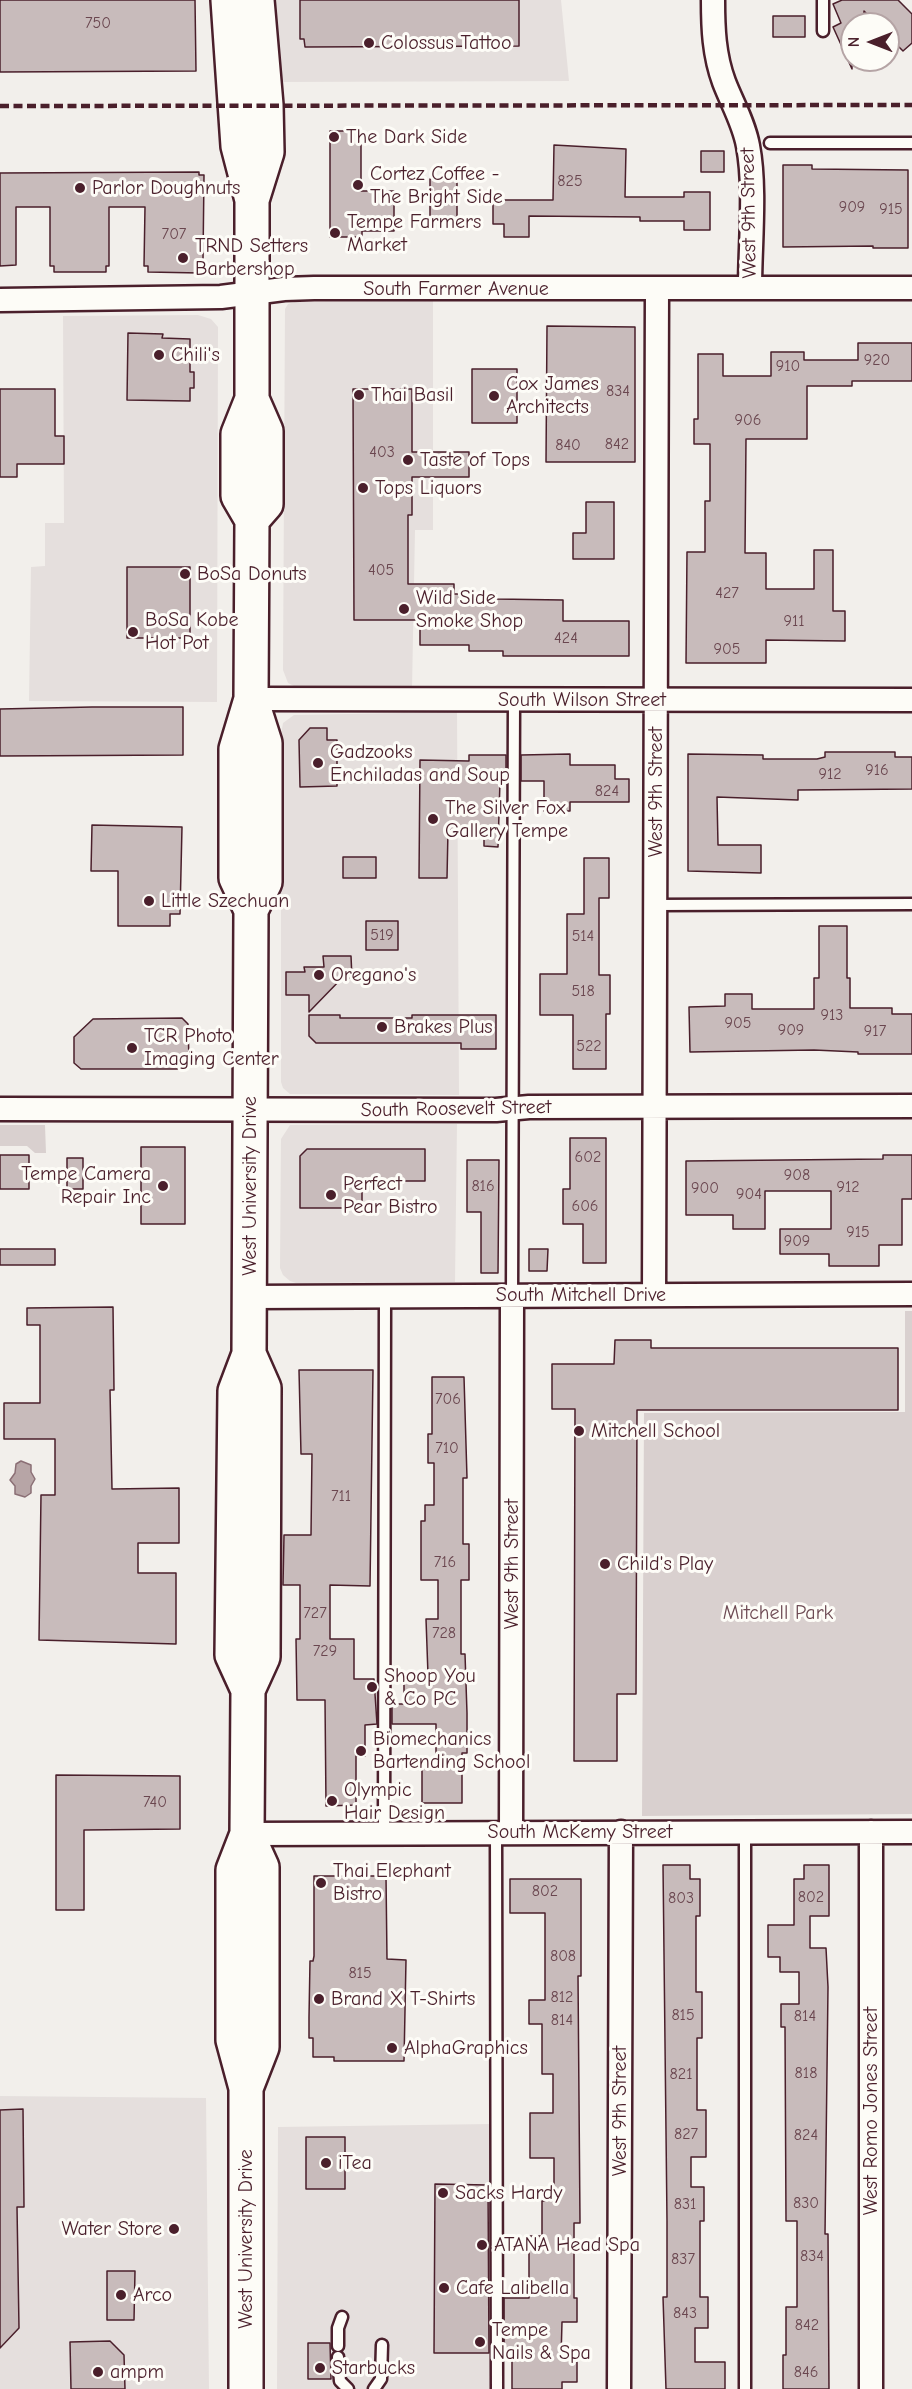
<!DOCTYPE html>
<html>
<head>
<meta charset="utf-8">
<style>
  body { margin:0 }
  #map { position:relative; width:912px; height:2389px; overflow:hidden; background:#f2efeb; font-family:"Comic Neue",sans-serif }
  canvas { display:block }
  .north { position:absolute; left:840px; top:12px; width:60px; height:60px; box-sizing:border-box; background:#fdfcf7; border:2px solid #b5a4a5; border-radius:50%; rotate:270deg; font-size:16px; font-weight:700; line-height:24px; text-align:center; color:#4a1f2b }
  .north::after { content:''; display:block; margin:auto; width:21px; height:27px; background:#4a1f2b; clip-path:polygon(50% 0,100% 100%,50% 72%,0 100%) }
</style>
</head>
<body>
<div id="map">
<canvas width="912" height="2389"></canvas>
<div class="north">N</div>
</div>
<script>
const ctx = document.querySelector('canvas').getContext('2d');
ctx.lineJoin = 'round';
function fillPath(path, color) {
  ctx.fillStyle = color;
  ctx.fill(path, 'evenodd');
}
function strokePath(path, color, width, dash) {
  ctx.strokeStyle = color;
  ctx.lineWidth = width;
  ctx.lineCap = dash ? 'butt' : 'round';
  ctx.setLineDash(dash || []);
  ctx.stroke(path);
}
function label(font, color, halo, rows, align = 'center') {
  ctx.font = font + ' "Comic Neue",sans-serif';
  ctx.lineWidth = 6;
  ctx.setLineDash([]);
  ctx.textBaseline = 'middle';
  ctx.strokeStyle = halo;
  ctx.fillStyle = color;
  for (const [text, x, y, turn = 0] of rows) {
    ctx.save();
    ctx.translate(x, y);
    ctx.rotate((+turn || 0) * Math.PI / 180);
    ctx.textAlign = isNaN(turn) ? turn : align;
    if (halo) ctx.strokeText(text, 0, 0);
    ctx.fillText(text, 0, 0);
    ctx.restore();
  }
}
fillPath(new Path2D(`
  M273,0h288l8,81 -289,1z
  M433,301v229h-18l-3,159 -116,-2 -8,-4 -5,-13 2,-361 3,-5 7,-2z
  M198,315l13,4 7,8 -1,375 -188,-1 2,-134 14,-1v-43h19l-1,-207z
  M457,712l2,383 -169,-1 -7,-6 -2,-6v-347l2,-12 11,-8z
  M457,1124l-2,158 -159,1 -6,-2 -7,-6 -3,-7 1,-129 9,-14z
  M0,2096l206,2 3,291h-209z
  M490,2124l2,265h-215l1,-262z`), '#e5dfdd');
fillPath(new Path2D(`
  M0,1125h45l1,28h-11l-8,-7h-27z
  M905,1311h7v503l-270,2 2,-403 261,-1z`), '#d9d0cf');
const water = new Path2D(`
  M21,1461l10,4v7l4,7 -4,7v7l-6,4 -10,-3v-8l-5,-6 5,-7 1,-9z`);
fillPath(water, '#b7a5a6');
strokePath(water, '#8b6f75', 1.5);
const building = new Path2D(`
  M0,0h195l1,71 -196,1z
  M300,0h219v46l-214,1 -1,-8h-4z
  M842,0h56l14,14v29l-9,8 -15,-15v-12h-11l-13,-13v13h-12v45l-19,-42 8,-4 -8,-19z
  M773,16h32v21h-32z
  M330,131h31v60h33v40h-32v6h-32z
  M554,145l72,4 -1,48h59v-5h26v38h-26v-9h-44v-4l-111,-1v21h-25v-13h-11v-24h60z
  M701,151h23v21h-23z
  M783,165h29v4l96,1v78h-35v-2l-90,1z
  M199,172v3h5l-1,85h-3v13l-52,-1v-6h-4l1,-59h-36v59h-3v6h-52v-6h-4v-59h-34v58l-16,1v-93z
  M430,179h27v40h-27z
  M547,326l88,1v135h-89z
  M128,333l35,1 -1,4 28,1v33h4v16h-4v13l-63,-1z
  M858,343h54v38h-60v5h-45v53h-61l-1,114h21v36h48v-39h19v61h12v30l-79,-1v23h-80l1,-111h18v-51h5v-57h-16v-25h4v-65h25v22h48v-24h33v8h54z
  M472,369h45v54h-45z
  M0,389h55v47h9v28h-47v13h-17z
  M353,389h59v63h57v25h-57v38h-4v69h46v10h42v5l67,1v21h66v35h-126v-5h-34v-6h-49v-25h-66z
  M586,502h28v57h-41v-26h13z
  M127,567h63v71h-63z
  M92,707h91v48l-183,1v-47z
  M310,728h17v12h10v46l-37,1 -1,-47z
  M825,752h70v5h17v32l-114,1v10l-81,-3 1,48h43v28l-73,-2v-117l75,1v4h54l8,-2z
  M570,754v11h45v14h14v23h-59v9h-26v-30h-23v-26z
  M469,755h37v26h-6l-2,66 -14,-1v-15l-36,-1 -1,48h-28l1,-118 49,1z
  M92,825l90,2 -2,87h-10v12h-52v-55h-27z
  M343,857h33v21h-33z
  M584,858h25v40h-10v77h11v39h-4v55h-33v-54h-33v-41h27v-60h17z
  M366,921h32v29h-32z
  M819,926h28v52h3v30h42v6h20v40h-54v-2l-44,-2 -124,2 -1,-45 36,-1v-12h27v15h62v-31h5z
  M323,956h28l1,22h-10l-33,34v-17h-23v-23h19l-1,-5h20z
  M309,1015h31v3h72v-3h84v34h-35v-6h-145l-7,-7z
  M182,1018l6,6 1,37 -8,8h-100l-7,-6v-26l19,-18z
  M570,1138h36v125h-23v-39h-20v-35h7z
  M141,1147h44v77h-44z
  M307,1149h118v32h-63v27h-62v-52z
  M0,1155h29v34h-29z
  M883,1155h29v44h-10v46h-23v21h-50v-12h-49v-25h51v-38h-66v38h-32v-14h-47v-54l197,-2z
  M67,1158h16v31h-16z
  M467,1160h32l-1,113h-17v-61h-14z
  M0,1249h55v16h-55z
  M529,1249h19l-1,22h-18z
  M113,1307l1,83h-4l2,99 67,-1v55h-41v30h38v71l-137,-4 2,-145h14v-56h-51v-36h36v-78h-13v-17z
  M615,1340h36v8h247v62h-261l-1,284h-19v67h-43l1,-352h-23v-45h62z
  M299,1370h74l-3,216 -40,-1v54h24v40h20l3,45 -12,1v31h-9v49l-30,1 -1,-106h-28l-1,-61h4v-54h-17l1,-50h27l1,-81h-11z
  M432,1377h32l3,101h-4v66h6v36h-8v74h4l2,59v40h-5v50h-40v-42h14v-37h-44v-20h12v-29h24l-2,-56h12v-39h-17v-59h4v-16h9v-42h-6v-29h4z
  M56,1775l124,1v53l-96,1v80h-28z
  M663,1865h27v14h10v37h-4v76h6v46h-5v72h9v47h-15v30h13v34h-4v76h8v31h-13v34h30v27h-59l-3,-92h4v-76z
  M804,1865h25v51h-19v32h16l2,39 -3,247h3l1,155h-46v-34h3v-48h11v-86h-11l-1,-194h-4v-23h18v-32h-19v-15h-12v-32h26v-46h10z
  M314,1876h72l1,83 19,1 -2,101h-70v-4h-21v-19h-4v-21l1,-56h3l1,-5z
  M510,1879h71v97h-3l2,247h-6v75h3v24h-15l-1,36h16v24h-15v7h-50v-36h-8v-55h25v-62h13v-35h12v-43h-24v-45h23v-39h-11v-50h-13v-24h16v-87h-35z
  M23,2109l1,98h-7l2,121 -19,20v-238z
  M306,2137h39v52h-39z
  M435,2184l53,1 1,168h-55z
  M107,2271h28l-1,49h-27z
  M110,2341l14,14 1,34h-54l-1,-47z
  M308,2343h22l1,36h-23z`);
fillPath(building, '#c8bbbb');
strokePath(building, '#4a1f2b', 1.5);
const service = new Path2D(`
  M823,31v-31
  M770,143h142
  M655,905l257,-1
  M512,1295l2,-595
  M496,1832l1,557
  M745,1832v557
  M384,1834l1,-538
  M338,2346v-18l4,-11
  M338,2357l2,24 8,8
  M374,2389l7,-10 1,-34`);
const minor = new Path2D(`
  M713,0c0,28 1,55 11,82 8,21 20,41 24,64 8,42 2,99 2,142
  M0,300l221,-3 63,-8 30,-1h598
  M251,699l661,1
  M0,1109l496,1 33,-3 383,-1
  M654,1295l3,-1006
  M249,1297l663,-3
  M871,1832v557
  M511,1833l1,-538
  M247,1834l665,-2
  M619,2389l2,-557`);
const primary = new Path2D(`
  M228,0l10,146 14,54v199l-14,35v62l14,24 -1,179 -15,50v129l15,32 -2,444 -14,37 -3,264 16,35
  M252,200l15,-48 -1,-47 -9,-105
  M252,520l14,-16v-73l-14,-32
  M251,699l14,44v139l-14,28
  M246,2088l16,-41v-180l-15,-33
  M246,2389v-301l-13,-48v-170l14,-36 1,-144 15,-33 1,-269 -15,-34`);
strokePath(service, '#4a1f2b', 15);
strokePath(minor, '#4a1f2b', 27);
strokePath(primary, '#4a1f2b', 38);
strokePath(service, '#fdfcf7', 10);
strokePath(minor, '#fdfcf7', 22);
strokePath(primary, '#fdfcf7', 33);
strokePath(new Path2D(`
  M0,106l912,-1`), '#4a1f2b', 4.5, [9, 4.5]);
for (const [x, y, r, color] of [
  [369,43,6,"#4a1f2b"],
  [334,137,6,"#4a1f2b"],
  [358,185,6,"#4a1f2b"],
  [80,188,6,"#4a1f2b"],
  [335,233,6,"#4a1f2b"],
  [183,258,6,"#4a1f2b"],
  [159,355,6,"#4a1f2b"],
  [359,395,6,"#4a1f2b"],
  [494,396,6,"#4a1f2b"],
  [408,460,6,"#4a1f2b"],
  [363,488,6,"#4a1f2b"],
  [185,574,6,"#4a1f2b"],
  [404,609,6,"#4a1f2b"],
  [133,632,6,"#4a1f2b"],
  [318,763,6,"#4a1f2b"],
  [433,819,6,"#4a1f2b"],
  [149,901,6,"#4a1f2b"],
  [319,975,6,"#4a1f2b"],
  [382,1027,6,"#4a1f2b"],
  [132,1048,6,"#4a1f2b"],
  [163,1186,6,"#4a1f2b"],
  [331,1195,6,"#4a1f2b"],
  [579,1431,6,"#4a1f2b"],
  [605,1564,6,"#4a1f2b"],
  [372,1687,6,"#4a1f2b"],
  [361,1751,6,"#4a1f2b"],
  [332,1801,6,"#4a1f2b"],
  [321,1883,6,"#4a1f2b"],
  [319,1999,6,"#4a1f2b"],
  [392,2048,6,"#4a1f2b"],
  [326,2163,6,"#4a1f2b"],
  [443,2193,6,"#4a1f2b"],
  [174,2229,6,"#4a1f2b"],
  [482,2245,6,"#4a1f2b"],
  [444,2288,6,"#4a1f2b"],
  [121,2295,6,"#4a1f2b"],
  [480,2342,6,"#4a1f2b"],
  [320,2368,6,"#4a1f2b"],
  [98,2372,6,"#4a1f2b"]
]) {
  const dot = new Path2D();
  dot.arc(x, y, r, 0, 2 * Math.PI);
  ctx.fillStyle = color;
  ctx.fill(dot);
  strokePath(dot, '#fdfcf7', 2);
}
label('16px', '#6a464f', null, [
  ["750",98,23],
  ["825",570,181],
  ["909",852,207],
  ["915",891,209],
  ["707",174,234],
  ["920",877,360],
  ["910",788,366],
  ["834",618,391],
  ["906",748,420],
  ["842",617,444],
  ["840",568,445],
  ["403",382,452],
  ["405",381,570],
  ["427",727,593],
  ["911",794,621],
  ["424",566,638],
  ["905",727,649],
  ["916",877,770],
  ["912",830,774],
  ["824",607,791],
  ["519",382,935],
  ["514",583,936],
  ["518",583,991],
  ["913",832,1015],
  ["905",738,1023],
  ["909",791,1030],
  ["917",875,1031],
  ["522",589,1046],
  ["602",588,1157],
  ["908",797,1175],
  ["816",483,1186],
  ["912",848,1187],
  ["900",705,1188],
  ["904",749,1194],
  ["606",585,1206],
  ["915",858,1232],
  ["909",797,1241],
  ["706",448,1399],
  ["710",447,1448],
  ["711",341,1496],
  ["716",445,1562],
  ["727",315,1613],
  ["728",444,1633],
  ["729",325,1651],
  ["740",155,1802],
  ["802",545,1891],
  ["802",811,1897],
  ["803",681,1898],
  ["808",563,1956],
  ["815",360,1973],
  ["812",562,1997],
  ["815",683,2015],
  ["814",805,2016],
  ["814",562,2020],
  ["818",806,2073],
  ["821",681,2074],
  ["827",686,2134],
  ["824",806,2135],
  ["830",806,2203],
  ["831",685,2204],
  ["834",812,2256],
  ["837",683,2259],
  ["843",685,2313],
  ["842",807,2325],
  ["846",806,2372]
]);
label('20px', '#4a1f2b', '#fdfcf7', [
  ["Colossus Tattoo",381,43],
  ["The Dark Side",346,137],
  ["Cortez Coffee -",370,174],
  ["The Bright Side",370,197],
  ["Parlor Doughnuts",92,188],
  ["Tempe Farmers",347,222],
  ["Market",347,245],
  ["TRND Setters",195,246],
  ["Barbershop",195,269],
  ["Chili's",171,355],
  ["Cox James",506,384],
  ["Architects",506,407],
  ["Thai Basil",371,395],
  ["Taste of Tops",420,460],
  ["Tops Liquors",375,488],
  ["BoSa Donuts",197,574],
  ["Wild Side",416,598],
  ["Smoke Shop",416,621],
  ["BoSa Kobe",145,620],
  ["Hot Pot",145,643],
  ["Gadzooks",330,752],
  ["Enchiladas and Soup",330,775],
  ["The Silver Fox",445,808],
  ["Gallery Tempe",445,831],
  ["Little Szechuan",161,901],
  ["Oregano's",331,975],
  ["Brakes Plus",394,1027],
  ["TCR Photo",144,1036],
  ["Imaging Center",144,1059],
  ["Tempe Camera",151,1174,"right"],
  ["Repair Inc",151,1197,"right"],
  ["Perfect",343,1184],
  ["Pear Bistro",343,1207],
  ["Mitchell School",591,1431],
  ["Child's Play",617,1564],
  ["Shoop You",384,1676],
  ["& Co PC",384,1699],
  ["Biomechanics",373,1739],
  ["Bartending School",373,1762],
  ["Olympic",344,1790],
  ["Hair Design",344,1813],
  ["Thai Elephant",333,1871],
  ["Bistro",333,1894],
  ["Brand X T-Shirts",331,1999],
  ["AlphaGraphics",404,2048],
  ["iTea",338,2163],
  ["Sacks Hardy",455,2193],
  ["Water Store",162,2229,"right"],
  ["ATANA Head Spa",494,2245],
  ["Cafe Lalibella",456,2288],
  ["Arco",133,2295],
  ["Tempe",492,2330],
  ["Nails & Spa",492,2353],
  ["Starbucks",332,2368],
  ["ampm",110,2372]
], 'left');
label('20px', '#4a1f2b', '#fdfcf7', [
  ["West 9th Street",749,213,-91],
  ["South Farmer Avenue",456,289],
  ["South Wilson Street",582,700],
  ["West 9th Street",656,792,-90],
  ["South Roosevelt Street",456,1109,-1],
  ["West University Drive",250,1186,-90],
  ["South Mitchell Drive",581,1295],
  ["West 9th Street",512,1564,-90],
  ["South McKemy Street",580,1832],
  ["West 9th Street",620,2111,-90],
  ["West Romo Jones Street",871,2111,-90],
  ["West University Drive",246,2239,-90]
]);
label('20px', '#6e4b54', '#fdfcf7', [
  ["Mitchell Park",778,1613]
]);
</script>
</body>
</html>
